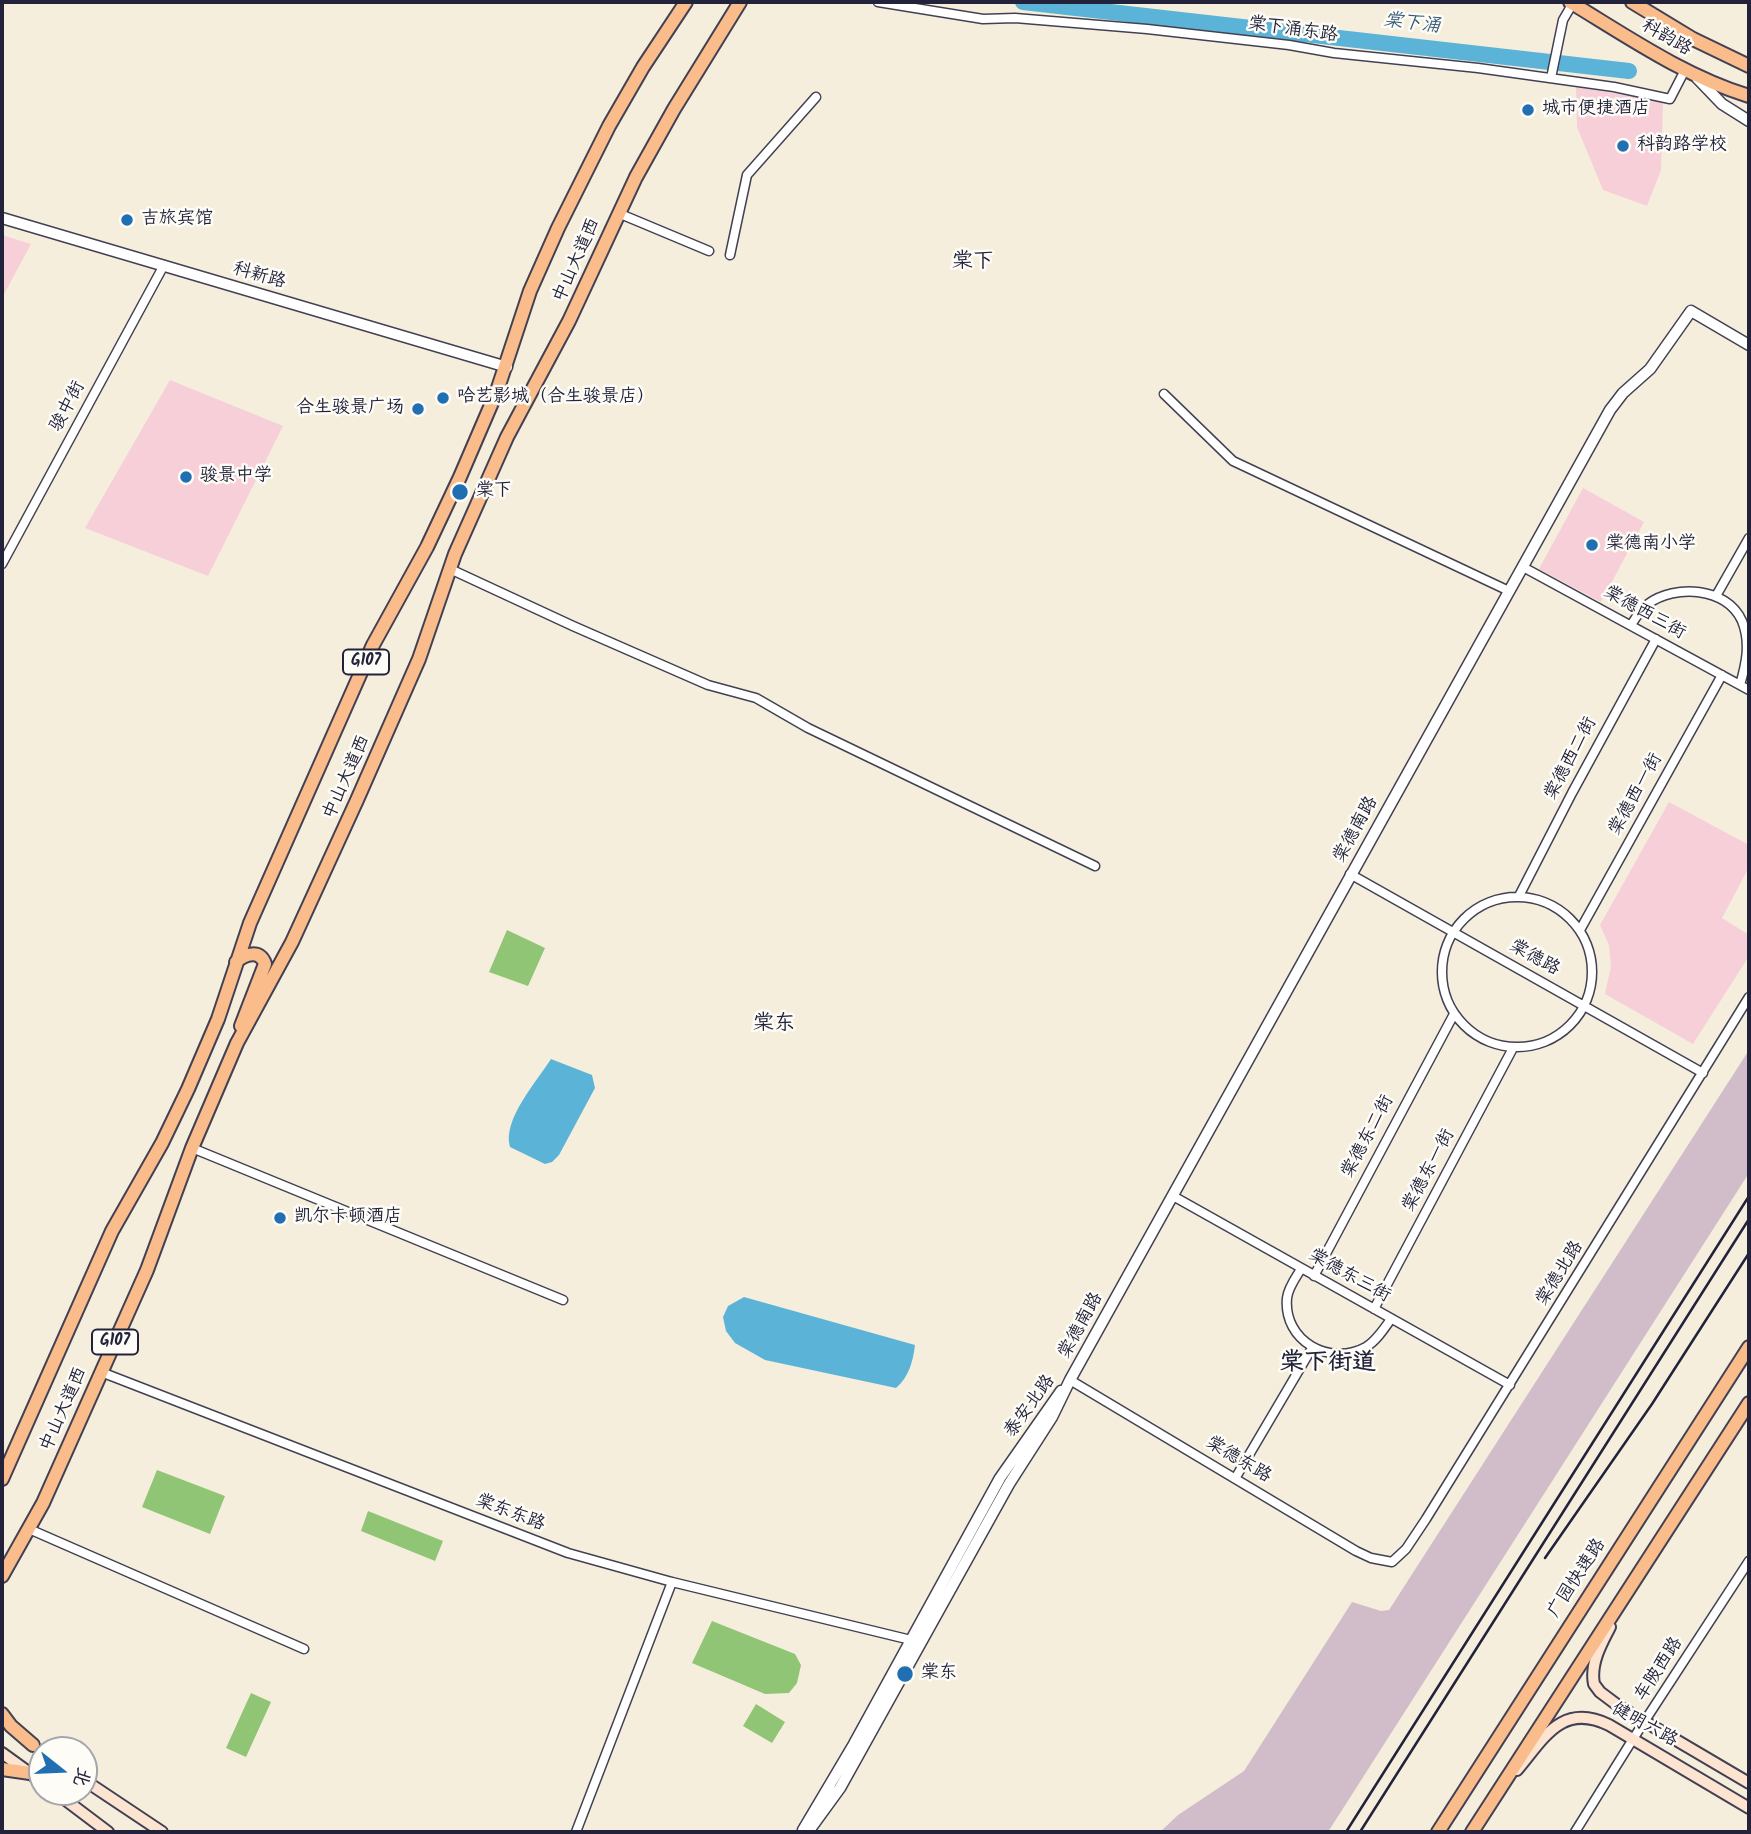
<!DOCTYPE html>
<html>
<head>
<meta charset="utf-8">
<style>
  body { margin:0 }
  #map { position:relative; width:1751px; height:1834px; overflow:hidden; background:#f6eedd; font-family:Kalam,"LXGW WenKai TC",sans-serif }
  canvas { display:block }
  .frame { position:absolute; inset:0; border:4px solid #22223b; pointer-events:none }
  .north { position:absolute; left:28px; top:1736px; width:70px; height:70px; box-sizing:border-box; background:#fdfcf7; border:2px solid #a5a5ac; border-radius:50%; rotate:108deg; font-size:19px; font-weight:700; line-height:28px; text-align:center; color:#22223b }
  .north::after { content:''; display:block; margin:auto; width:24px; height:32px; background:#1f6fb2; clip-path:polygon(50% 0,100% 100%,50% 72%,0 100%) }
</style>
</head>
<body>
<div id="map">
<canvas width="1751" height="1834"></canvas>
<div class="frame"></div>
<div class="north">北</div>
</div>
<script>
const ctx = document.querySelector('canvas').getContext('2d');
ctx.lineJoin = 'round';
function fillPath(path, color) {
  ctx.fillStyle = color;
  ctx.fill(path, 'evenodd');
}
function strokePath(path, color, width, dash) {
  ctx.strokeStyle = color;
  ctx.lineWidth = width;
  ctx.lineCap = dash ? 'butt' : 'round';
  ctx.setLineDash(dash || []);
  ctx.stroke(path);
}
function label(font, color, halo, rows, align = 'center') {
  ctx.font = font + ' Kalam,"LXGW WenKai TC",sans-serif';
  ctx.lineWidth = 5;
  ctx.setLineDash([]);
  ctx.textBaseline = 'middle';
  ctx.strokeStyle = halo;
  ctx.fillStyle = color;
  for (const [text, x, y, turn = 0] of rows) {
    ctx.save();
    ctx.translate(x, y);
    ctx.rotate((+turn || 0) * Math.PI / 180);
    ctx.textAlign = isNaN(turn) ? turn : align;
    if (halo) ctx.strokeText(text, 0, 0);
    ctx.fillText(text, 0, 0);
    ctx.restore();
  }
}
fillPath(new Path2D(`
  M1576,87l87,14 -2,69 -14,36 -44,-16 -26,-63z
  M2,235l29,9 -29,54z
  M170,380l113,46 -75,150 -123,-48z
  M1583,488l61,34 -43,80 -62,-33z
  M1669,802l80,43v22l-27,51 27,17v21l-56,88 -88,-50 6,-28 -2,-21 -9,-20z`), '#f6cfd8');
fillPath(new Path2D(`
  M1749,1050v123l-421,659h-168l18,-17 66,-44 108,-169 29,9 8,-1z`), '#d1bdca');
fillPath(new Path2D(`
  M507,930l38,18 -17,38 -39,-14z
  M157,1470l68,26 -15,38 -68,-27z
  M368,1511l75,30 -8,20 -74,-30z
  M712,1621l83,33 6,11 -4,18 -8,10 -24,1 -73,-31z
  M251,1693l20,9 -25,55 -20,-9z
  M756,1704l29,18 -13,21 -29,-17z`), '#90c576');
fillPath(new Path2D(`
  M551,1059l41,16 3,13 -36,67 -7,7 -7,2 -35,-17c-8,-27 27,-66 41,-88z
  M744,1297l171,48c-2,16 -6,32 -19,43l-131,-28 -30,-17 -9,-12 -3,-14 5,-11z`), '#5bb4d8');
strokePath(new Path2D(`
  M1023,2l606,69`), '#5bb4d8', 16);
const minor = new Path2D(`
  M878,2l105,17 32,-1 132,11 142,16 45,8 144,15 136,19 56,12 15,-29
  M1551,78l12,-58 10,-17
  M618,213l91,38
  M730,255l17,-80 69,-78
  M1164,394l69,67 276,130
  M2,564l162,-299
  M1523,567l226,123
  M450,569l123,57 135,59 48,13 52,30 287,138
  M1716,596l33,-58
  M1631,625c5,-8 10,-16 17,-21 27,-20 79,-17 94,17 9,22 4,43 -2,64
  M1350,874l353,199
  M1519,896l53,-103 84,-154
  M1442 972a75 75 0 1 1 150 0a75 75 0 1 1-150 0Z
  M1580,930l142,-255
  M192,1148l371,152
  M1173,1196l337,189
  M1301,1269c-5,8 -13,19 -14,29 -4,43 43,69 79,49 10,-6 18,-18 25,-28
  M1314,1276l140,-262
  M1374,1309l139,-261
  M101,1372l467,181 104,29 243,59
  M1070,1380l286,171 15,7 21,4 14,-13 20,-30 323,-522
  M1236,1477l76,-129
  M29,1529l275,120
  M576,1832l96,-250
  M1575,1832l58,-93 116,-178`);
const tertiary = new Path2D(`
  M1697,78l25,26 27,17
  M2,218l505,149
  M803,1830l51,-86 146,-266 61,-87
  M808,1832l32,-44 169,-304 43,-67 18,-37 540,-970 13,-17 27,-24 41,-58 58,34`);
const secondary = new Path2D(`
  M1610,1627c-9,17 -20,37 -16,57l6,8 20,15 129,76
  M2,1753l40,29
  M1517,1770c27,-32 45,-68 92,-45l140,83
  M84,1780l78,52
  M55,1792l53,40`);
const trunk = new Path2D(`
  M1570,2c58,35 114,74 179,94
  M1632,2l61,37 56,27
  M236,962c9,-8 24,-13 29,2l-24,62
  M2,1479l110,-248 50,-88 26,-54 30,-70 32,-96 123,-278 54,-98 33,-70 37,-86 33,-100 28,-63 51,-102 34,-59 43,-65
  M2,1576l41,-73 104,-233 45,-122 45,-105 55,-101 65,-142 62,-141 36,-105 52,-117 62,-116 67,-144 38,-68 66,-107
  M2,1714l9,12 22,19
  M2,1769l28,4
  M1438,1832l311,-485
  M1472,1832l277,-429`);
strokePath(minor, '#424153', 11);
strokePath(tertiary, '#424153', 13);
strokePath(secondary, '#424153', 14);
strokePath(trunk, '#424153', 16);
strokePath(minor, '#fff', 8);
strokePath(tertiary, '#fff', 10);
strokePath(secondary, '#fde4d1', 10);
strokePath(trunk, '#fabc8b', 12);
strokePath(new Path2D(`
  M1545,1558l107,-154 97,-151
  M1346,1832l403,-636
  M1360,1832l389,-613`), '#22223b', 2.5);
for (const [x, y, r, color] of [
  [1528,110,7,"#1f6fb2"],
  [1623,146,7,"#1f6fb2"],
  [127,220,7,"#1f6fb2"],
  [443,398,7,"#1f6fb2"],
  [418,409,7,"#1f6fb2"],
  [186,477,7,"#1f6fb2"],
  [460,492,9,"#1f6fb2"],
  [1592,545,7,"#1f6fb2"],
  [280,1218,7,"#1f6fb2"],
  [905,1674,9,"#1f6fb2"]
]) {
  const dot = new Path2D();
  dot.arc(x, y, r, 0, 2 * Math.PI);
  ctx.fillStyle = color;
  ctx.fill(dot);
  strokePath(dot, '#fdfcf7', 2.5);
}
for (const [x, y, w] of [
  [366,662,46],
  [115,1342,46]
]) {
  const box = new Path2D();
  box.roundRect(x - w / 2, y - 12.5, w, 25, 5);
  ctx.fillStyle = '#fdfcf7';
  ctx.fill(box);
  strokePath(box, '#22223b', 2);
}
label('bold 16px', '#22223b', null, [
  ["G107",366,662],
  ["G107",115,1342]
]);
label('18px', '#22223b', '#fdfcf7', [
  ["棠下涌东路",1293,31,8],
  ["科韵路",1666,39,30],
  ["中山大道西",578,261,-66],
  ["科新路",259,277,16],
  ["骏中街",69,407,-62],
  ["棠德西三街",1644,614,29],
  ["棠德西二街",1572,759,-62],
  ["中山大道西",348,778,-66],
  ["棠德西一街",1637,795,-61],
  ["棠德南路",1357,830,-61],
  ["棠德路",1534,959,29],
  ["棠德东二街",1369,1137,-62],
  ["棠德东一街",1430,1171,-62],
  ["棠德北路",1561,1274,-58],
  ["棠德东三街",1349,1277,29],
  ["棠德南路",1082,1326,-61],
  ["泰安北路",1031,1407,-54],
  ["中山大道西",65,1410,-66],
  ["棠德东路",1238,1461,31],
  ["棠东东路",510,1514,21],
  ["广园快速路",1578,1579,-57],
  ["车陂西路",1660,1670,-57],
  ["健明六路",1644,1726,29]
]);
label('18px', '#22223b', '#fdfcf7', [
  ["城市便捷酒店",1542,110],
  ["科韵路学校",1637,146],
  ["吉旅宾馆",141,220],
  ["哈艺影城（合生骏景店）",457,398],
  ["合生骏景广场",404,409,"right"],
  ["骏景中学",200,477],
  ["棠下",476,492],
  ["棠德南小学",1606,545],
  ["凯尔卡顿酒店",294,1218],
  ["棠东",921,1674]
], 'left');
label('italic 19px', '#395c7a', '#fdfcf7', [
  ["棠下涌",1412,25,7]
]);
label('21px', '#22223b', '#fdfcf7', [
  ["棠下",973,263],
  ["棠东",774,1025]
]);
label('bold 24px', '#22223b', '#fdfcf7', [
  ["棠下街道",1328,1365]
]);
</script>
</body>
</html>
